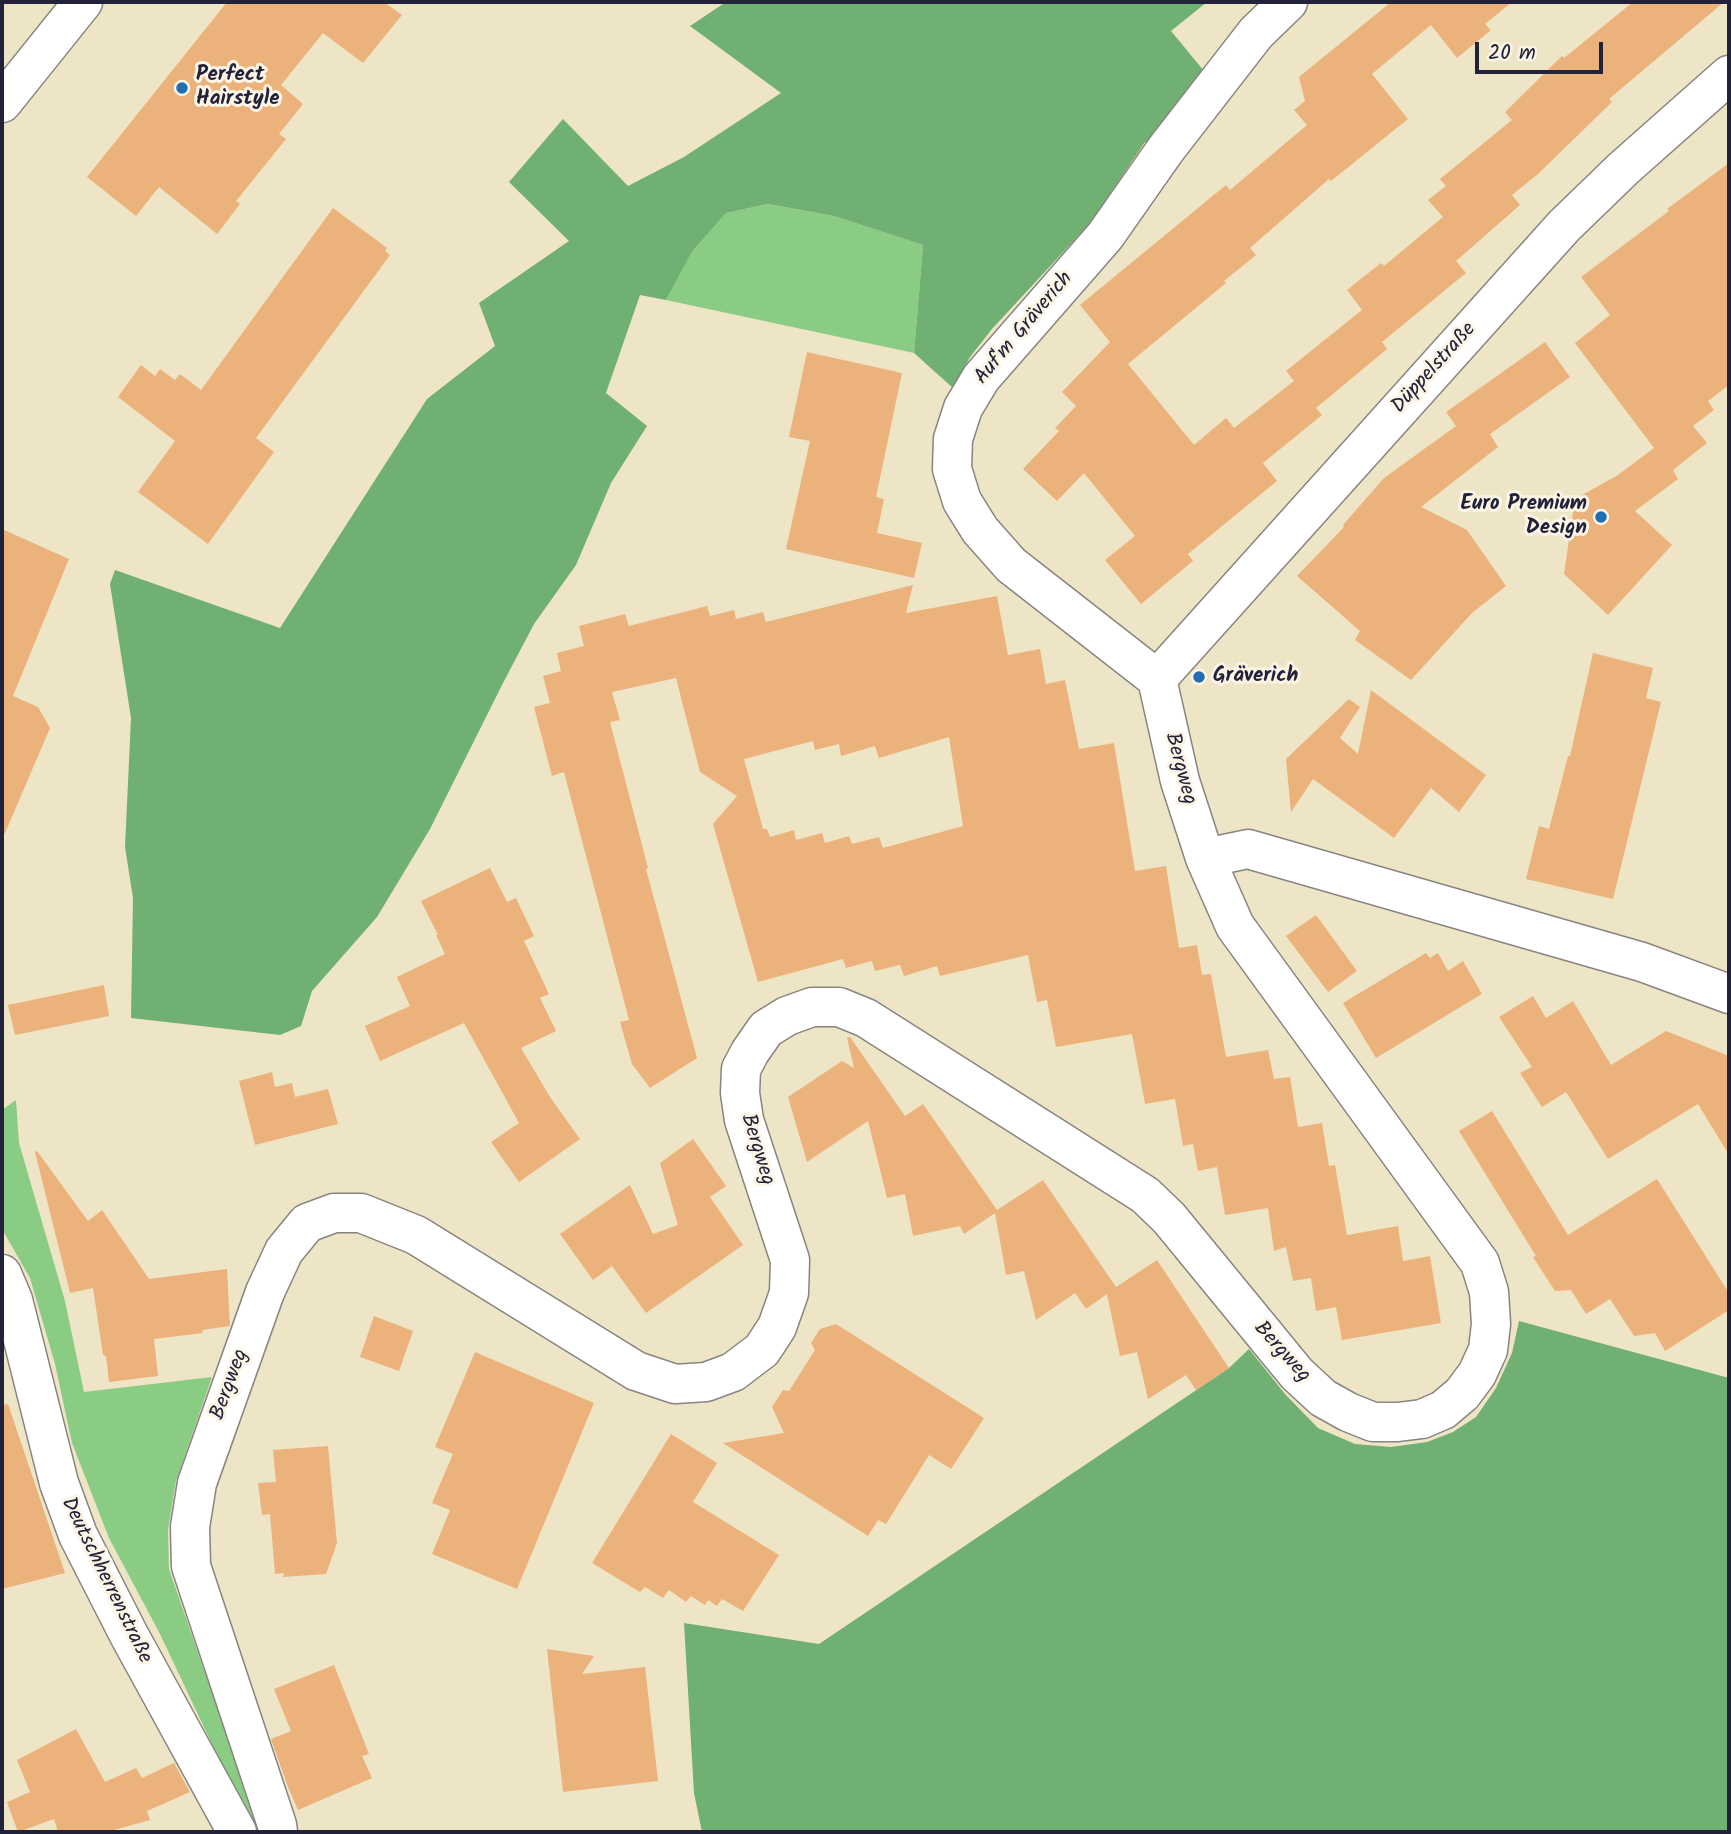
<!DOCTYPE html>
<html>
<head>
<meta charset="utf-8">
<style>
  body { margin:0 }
  #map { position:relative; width:1731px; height:1834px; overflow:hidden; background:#eee5c6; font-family:Kalam,sans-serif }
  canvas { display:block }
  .frame { position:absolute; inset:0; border:4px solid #22223b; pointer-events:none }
  .scale { position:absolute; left:1475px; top:42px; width:128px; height:32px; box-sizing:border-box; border:4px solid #22223b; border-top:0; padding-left:9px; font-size:21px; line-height:24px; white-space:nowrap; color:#22223b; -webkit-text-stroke:5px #fcf5e5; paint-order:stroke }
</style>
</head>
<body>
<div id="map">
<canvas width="1731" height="1834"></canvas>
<div class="frame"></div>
<div class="scale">20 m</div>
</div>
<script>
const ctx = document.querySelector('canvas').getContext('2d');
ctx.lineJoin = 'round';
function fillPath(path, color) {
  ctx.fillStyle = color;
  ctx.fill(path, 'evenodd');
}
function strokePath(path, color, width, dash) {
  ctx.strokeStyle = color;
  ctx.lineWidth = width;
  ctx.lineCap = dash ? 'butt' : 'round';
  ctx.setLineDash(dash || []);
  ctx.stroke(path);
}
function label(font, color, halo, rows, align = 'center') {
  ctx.font = font + ' Kalam,sans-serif';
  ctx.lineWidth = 6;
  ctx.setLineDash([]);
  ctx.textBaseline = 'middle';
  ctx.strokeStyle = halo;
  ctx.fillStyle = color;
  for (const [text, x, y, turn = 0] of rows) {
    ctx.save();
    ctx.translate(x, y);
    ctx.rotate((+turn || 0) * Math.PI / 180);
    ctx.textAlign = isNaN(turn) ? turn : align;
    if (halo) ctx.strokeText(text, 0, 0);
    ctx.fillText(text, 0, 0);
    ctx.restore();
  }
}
fillPath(new Path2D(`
  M768,204l66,12 89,29 -9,108 -248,-53 26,-48 34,-39z
  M16,1100l3,43 46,158 19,91 128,-15 -36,104 -8,49 1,39 36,104 56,150 -9,6 -92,-195 -51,-96 -37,-95 -17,-79 -25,-86 -28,-49v-119z`), '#8bcc84');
fillPath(new Path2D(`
  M726,2h481l-36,29 38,46 -53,73 -11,-8 -54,80 -99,107 -22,28 -17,31 -39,-35 9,-108 -89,-29 -66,-12 -42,9 -34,39 -26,48 -26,-5 -34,98 41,33 -36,57 -35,82 -42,59 -32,61 -72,144 -53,88 -65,74 -11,35 -21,9 -149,-17 2,-120 -8,-51 6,-129 -21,-134 5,-14 165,58 147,-229 68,-53 -16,-43 90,-62 -60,-59 54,-63 65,67 56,-29 97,-64 -91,-67z
  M1519,1321l210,57v454h-1027l-8,-39 -10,-170 135,21 410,-276 20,-19 36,45 33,34 37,16 36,3 36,-5 26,-10 23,-15 20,-29 16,-35z`), '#70b072');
fillPath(new Path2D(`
  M227,2h157l18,13 -39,48 -40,-30 -42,52 22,19 -24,30 7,5 -50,62 4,3 -23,30 -58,-47 -23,29 -49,-39z
  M1391,2h121l-27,22 6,6 -34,28 -26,-33 -59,49 36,45 -77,62 -2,-2 -79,69 6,7 -32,26 2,2 -98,81 66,81 32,-27 8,10 60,-47 -8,-10 76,-61 -15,-20 34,-27 3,3 59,-49 -15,-17 18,-14 -6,-7 72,-59 -7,-8 57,-56 2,2 69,-56h91l-115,97 3,3 -74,72 -26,21 8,10 -64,56 10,12 -84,69 5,7 -71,59 6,7 -59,48 14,18 -89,73 5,7 -52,43 -36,-44 30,-24 -51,-63 -27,28 -34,-32 36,-38 -4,-3 21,-22 -14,-14 48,-50 -30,-37 146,-120 4,5 77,-65 -13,-15 11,-9 -6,-24z
  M1729,163v222l-21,16 6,9 -21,16 14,17 -34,27 5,9 -43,32 37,34 -64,70 -44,-41 11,-75 43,-24 36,-27 -79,-105 35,-28 -29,-38 88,-66 -2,-2z
  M333,208l54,40 -2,3 5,4 -134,183 18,14 -66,92 -70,-52 37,-51 -57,-44 23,-32 14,11 5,-7 15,11 5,-6 21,16z
  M1545,342l25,35 -80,57 8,13 -77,60 46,23 39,56 -34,27 -61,67 -56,-40 5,-9 -63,-55 47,-49 -1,-2 41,-47 72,-52 -10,-14z
  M807,352l95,21 -26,124 8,2 -7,34 45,10 -8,35 -128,-29 24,-108 -21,-4z
  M2,529l67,30 -56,137 25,11 12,21 -48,112z
  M913,585l-7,28 91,-17 11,59 32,-6 6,35 19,-4 14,69 35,-6 21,128 31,-5 13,82 18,-3 5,30 9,-1 15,83 42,-7 6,29 16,-2 8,50 24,-4 7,43 6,-1 12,70 51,-9 5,35 27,-5 11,67 -99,17 -6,-33 -20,4 -5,-33 -18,3 -7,-34 -12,4 -6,-43 -43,7 -8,-48 -19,4 -5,-27 -10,2 -8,-47 -30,5 -13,-70 -76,13 -9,-47 -10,2 -9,-47 -88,21 -3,-10 -33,10 -4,-11 -25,6 -3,-10 -26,7 -3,-9 -85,23 -45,-158 24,-28 -37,-24 -24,-94 -64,14 8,28 -10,2 38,146 -2,1 51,189 -47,30 -18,-24 -12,-42 9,-2 -65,-248 -12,4 -18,-69 16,-4 -7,-27 18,-5 -4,-18 27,-7 -5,-20 46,-12 4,12 78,-20 3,10 24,-6 2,9 27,-7 3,10zM949,737l14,89 -80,22 -4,-11 -27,7 -3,-8 -24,7 -3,-10 -26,7 -2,-10 -24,7 -3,-8h-4l-19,-70 69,-18 2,9 24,-6 2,12 34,-10 4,12z
  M1593,653l60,15 -7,30 15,4 -48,197 -87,-20 13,-53 10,3 19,-73h2z
  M1371,690l115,85 -27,37 -28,-24 -37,50 -81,-59 -22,33 -5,-53 63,-60 11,8 -20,31 18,16z
  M490,868l17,34 9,-4 18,38 -10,5 25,53 -9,4 16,33 -35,17 29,49 30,42 -61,43 -28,-40 28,-19 -55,-100 -84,38 -15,-35 45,-20 -13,-29 48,-23 -9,-19h2l-17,-34z
  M1316,915l41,56 -29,21 -42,-56z
  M1426,953l4,5 8,-5 10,18 15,-10 19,33 -106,64 -33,-55z
  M104,985l5,31 -94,19 -7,-30z
  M1533,996l13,22 27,-17 38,64 55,-34 63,25v99l-31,-51 -90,55 -42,-67 -24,15 -22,-34 12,-6 -33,-50z
  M850,1037l55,79 18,-12 74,106 46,-30 73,107 41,-27 72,108 -33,22 -10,-15 -38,24 -11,-47 -17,4 -13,-62 -21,15 -11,-16 -39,27 -12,-49 -18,4 -11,-62 -31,21 -4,-8 -47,10 -8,-42 -18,4 -19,-77 -61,41 -19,-65 54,-36 12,7 -7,-30z
  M272,1072l3,15 17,-4 3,14 33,-8 10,35 -83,21 -16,-64z
  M1492,1111l76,124 89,-56 72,114v17l-64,41 -10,-18 -21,3 -24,-37 -24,15 -15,-24 -16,1 -22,-34 3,-1 -77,-125z
  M693,1139l33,47 -16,11 33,48 -97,68 -34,-47 -19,14 -33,-46 70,-49 23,49 25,-9 -18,-62z
  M37,1151l51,70 14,-11 47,69 78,-10 3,57 -28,4 1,3 -49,6 4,37 -49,6 -3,-26 -3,-1 -10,-67 -23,5 -35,-141z
  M374,1316l39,15 -14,40 -39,-14z
  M836,1324l148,94 -33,51 -22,-14 -43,69 -8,-4 -10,16 -145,-93 61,-10 -12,-26 11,-17 6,1 26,-41 -4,-7 9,-14z
  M475,1352l119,51 -77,186 -85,-35 18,-44 -18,-7 21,-49 -18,-7z
  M8,1404l57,169 -63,16v-184z
  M671,1434l46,29 -24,39 86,53 -36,56 -21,-12 -5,7 -9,-6 -3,5 -14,-9 -5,6 -17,-12 -6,8 -18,-11 -5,5 -48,-29z
  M328,1446l9,97 -11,31 -43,3 1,-4 -9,1 -5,-60 -8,1 -4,-32 18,-1 -3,-32z
  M547,1649l47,7 -12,18 63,-7 13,114 -95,11z
  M334,1665l35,89 -7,2 10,22 -74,32 -10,-23 -17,-48 20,-8 -17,-42z
  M76,1729l29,53 31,-14 6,10 32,-15 16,29 -43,19 3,9 -43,12h-49l-4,-13 -36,13 -11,-30 23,-10 -13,-32z`), '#ecb27b');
const street = new Path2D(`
  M2,103l81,-101
  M1157,679l-146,-114 -31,-35 -18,-29 -10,-32 1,-30 10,-31 18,-30 124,-142 61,-87 90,-116 32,-31
  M1157,679l407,-453 60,-58 105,-93
  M1157,679l23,102 25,77 43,-9 394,113 87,32
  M2,1274l11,26 46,183 19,52 51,100 108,197
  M278,1832l-1,-7 -86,-259 -1,-39 7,-44 68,-191 19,-41 23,-28 27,-10h27l55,22 220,136 39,13 31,-2 27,-10 29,-22 15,-23 12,-34 1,-33 -46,-140 -4,-27 1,-24 9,-17 16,-23 21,-13 25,-9h27l27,11 279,177 24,23 128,156 26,24 25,14 25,10h25l24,-3 21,-9 19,-16 15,-20 11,-24 3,-26 -2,-32 -9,-29 -245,-337 -30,-68`);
strokePath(street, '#888480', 41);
strokePath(street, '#fff', 38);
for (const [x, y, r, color] of [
  [182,88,7,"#1f6fb2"],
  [1601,517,7,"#1f6fb2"],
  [1199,677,7,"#1f6fb2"]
]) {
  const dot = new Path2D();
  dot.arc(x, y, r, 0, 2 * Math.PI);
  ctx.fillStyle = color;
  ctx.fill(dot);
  strokePath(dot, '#fcf5e5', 2.5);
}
label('bold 21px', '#22223b', '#fcf5e5', [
  ["Perfect",196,76],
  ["Hairstyle",196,100],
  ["Euro Premium",1587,505,"right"],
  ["Design",1587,529,"right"],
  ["Gräverich",1213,677]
], 'left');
label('21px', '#22223b', '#fcf5e5', [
  ["Auf'm Gräverich",1025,329,-50],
  ["Düppelstraße",1435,369,-48],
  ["Bergweg",1179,769,75],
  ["Bergweg",756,1150,73],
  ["Bergweg",1281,1353,48],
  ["Bergweg",231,1385,-70],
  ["Deutschherrenstraße",105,1581,64]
]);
</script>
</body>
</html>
